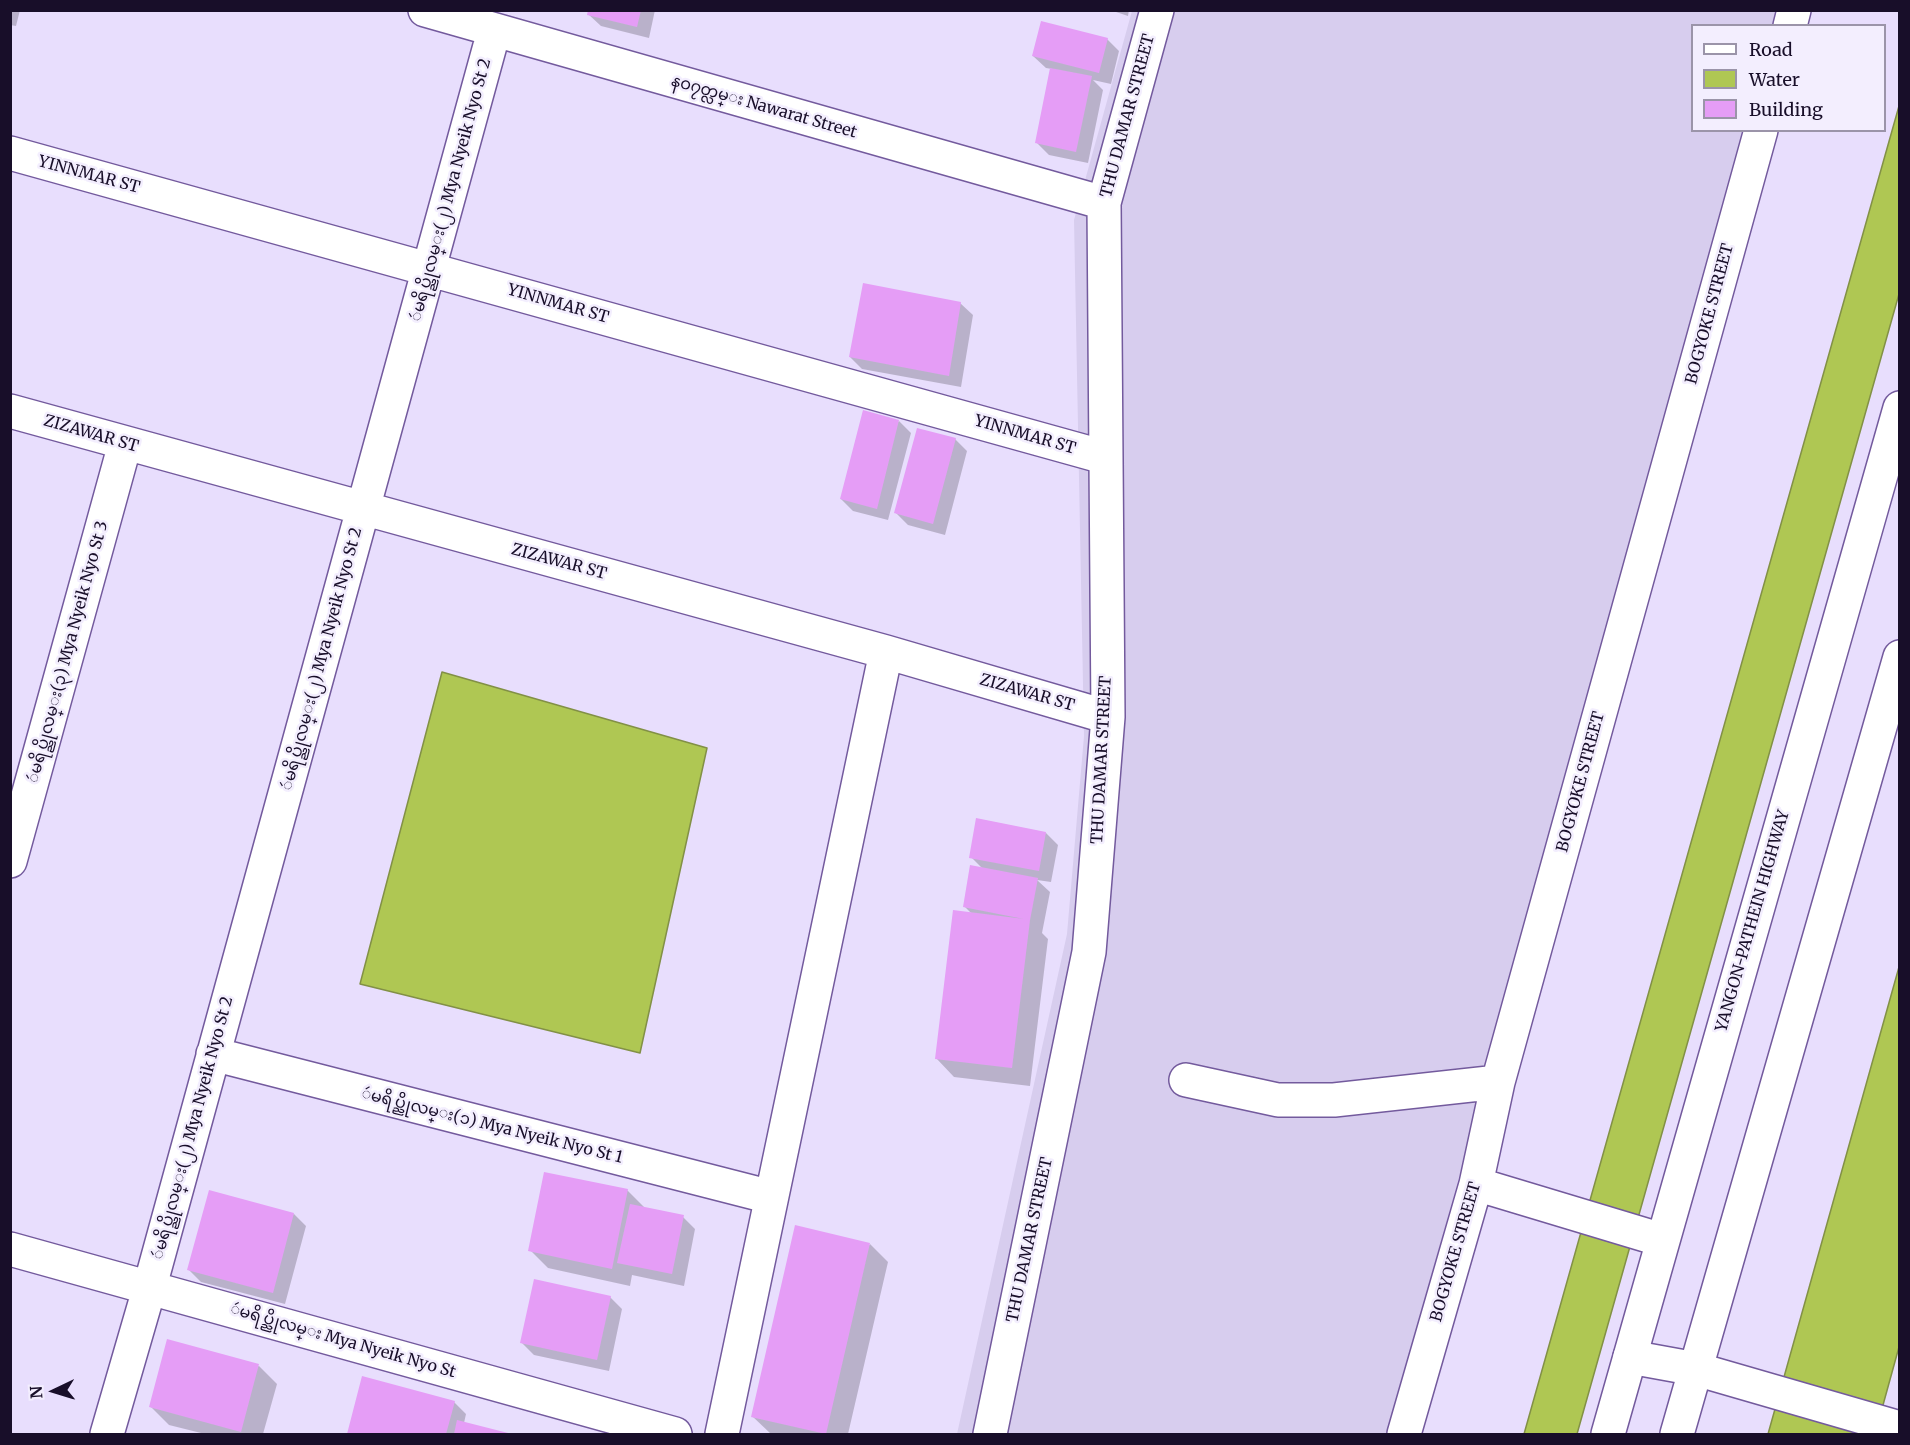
<!DOCTYPE html>
<html>
<head>
<meta charset="utf-8">
<style>
  body { margin:0 }
  #map { position:relative; width:1910px; height:1445px; overflow:hidden; background:#e8defd; font-family:Merriweather,serif }
  canvas { display:block }
  .frame { position:absolute; inset:0; border:12px solid #180e29; pointer-events:none }
  .legend { position:absolute; left:1691px; top:24px; width:195px; height:108px; box-sizing:border-box; background:#f3eefe; border:2px solid #9b94a9; margin:0; padding:8px 10px; list-style:none; font-size:18px; color:#180e29 }
  .legend li { display:flex; align-items:center; gap:12px; height:30px }
  .legend b { width:30px; border:2px solid #9b94a9 }
  .north { position:absolute; left:24px; top:1361px; width:60px; height:60px; -webkit-text-stroke:4px #f3eefe; paint-order:stroke; rotate:266deg; font-size:16px; font-weight:700; line-height:24px; text-align:center; color:#180e29 }
  .north::after { content:''; display:block; margin:auto; width:21px; height:27px; background:#180e29; clip-path:polygon(50% 0,100% 100%,50% 72%,0 100%) }
</style>
</head>
<body>
<div id="map">
<canvas width="1910" height="1445"></canvas>
<div class="frame"></div>
<ul class="legend">
<li><b style="height:8px;background:#fff"></b>Road</li>
<li><b style="height:16px;background:#afc753"></b>Water</li>
<li><b style="height:16px;background:#e59df6"></b>Building</li>
</ul>
<div class="north">N</div>
</div>
<script>
const ctx = document.querySelector('canvas').getContext('2d');
ctx.lineJoin = 'round';
function fillPath(path, color) {
  ctx.fillStyle = color;
  ctx.fill(path, 'evenodd');
}
function strokePath(path, color, width, dash) {
  ctx.strokeStyle = color;
  ctx.lineWidth = width;
  ctx.lineCap = dash ? 'butt' : 'round';
  ctx.setLineDash(dash || []);
  ctx.stroke(path);
}
function label(font, color, halo, rows, align = 'center') {
  ctx.font = font + ' Merriweather,"Noto Sans Myanmar",serif';
  ctx.lineWidth = 5;
  ctx.setLineDash([]);
  ctx.textBaseline = 'middle';
  ctx.strokeStyle = halo;
  ctx.fillStyle = color;
  for (const [text, x, y, turn = 0] of rows) {
    ctx.save();
    ctx.translate(x, y);
    ctx.rotate((+turn || 0) * Math.PI / 180);
    ctx.textAlign = isNaN(turn) ? turn : align;
    if (halo) ctx.strokeText(text, 0, 0);
    ctx.fillText(text, 0, 0);
    ctx.restore();
  }
}
fillPath(new Path2D(`
  M1132,11h654l-4,14 -90,1v104l60,1 -365,1303h-430l110,-500 17,-198 -10,-516z`), '#d7cdee');
const water = new Path2D(`
  M1899,106v188l-322,1140h-53z
  M442,672l265,76 -67,305 -280,-69z
  M1899,967v380l-24,87h-107z`);
fillPath(water, '#afc753');
strokePath(water, '#829046', 1.5);
fillPath(new Path2D(`
  M10,10h10l-4,16 -6,-1z
  M589,10h66l-6,28 -48,-12 -13,-12z
  M1110,10h19l-1,6z
  M1107,39l12,12 -8,33 -18,-4 10,10 -15,73 -39,-8 -12,-12 15,-74 -6,-1 -13,-12z
  M960,303l13,12 -12,72 -99,-18 -12,-12z
  M899,421l12,12 -23,87 -35,-9 -12,-12z
  M955,439l12,12 -22,84 -37,-10 -12,-12z
  M1046,833l12,12 -7,37 -14,-2 13,12 -8,41 6,6 -18,147 -76,-9 -18,-19 36,-144 -8,-8 19,-37 -12,-12z
  M627,1190l19,19 37,8 12,12 -11,57 -52,-11 -2,11 -82,-18 -18,-18z
  M294,1214l12,12 -21,78 -84,-22 -12,-12z
  M870,1244l18,18 -40,172h-77l-19,-18z
  M610,1297l12,12 -13,62 -75,-16 -12,-12z
  M259,1366l18,18 -14,50h-58l-36,-9 -18,-18z
  M363,1378l91,24 12,12 -2,9 45,11h-161z`), '#0003');
fillPath(new Path2D(`
  M588,10h53l-4,17 -50,-12z
  M1041,21l67,17 -9,35 -67,-17z
  M1050,68l42,8 -16,76 -41,-9z
  M863,283l98,19 -12,74 -100,-19z
  M863,410l36,10 -22,89 -37,-10z
  M917,428l39,10 -23,86 -39,-11z
  M976,818l70,14 -7,39 -70,-13z
  M970,865l68,13 -8,42 -18,148 -77,-9 18,-149 71,9 -61,-12z
  M544,1172l84,17 -16,80 -84,-18z
  M209,1190l85,23 -21,80 -86,-23z
  M630,1204l54,11 -12,59 -55,-11z
  M795,1225l75,18 -44,191 -75,-17z
  M534,1279l77,17 -14,64 -77,-17z
  M167,1339l92,25 -18,68 -92,-25z
  M362,1376l93,25 -9,33h-99z
  M457,1420l55,14h-58z`), '#e59df6');
const minor = new Path2D(`
  M425,10l679,193
  M1790,26l4,-16
  M10,153l1094,304
  M10,411l876,241 222,65
  M10,861l115,-417
  M213,1054l558,143
  M1186,1080l92,20h56l164,-18
  M1476,1184l186,56
  M10,1249l665,185
  M1630,1357l66,12 204,59
  M107,1434l43,-148 344,-1255
  M722,1434l164,-782
  M990,1434l99,-482 19,-235 -4,-514 53,-193
  M1404,1434l72,-250 22,-102 263,-952`);
const major = new Path2D(`
  M1608,1434l292,-1026
  M1677,1434l223,-777`);
strokePath(minor, '#735a9d', 36);
strokePath(major, '#735a9d', 36);
strokePath(minor, '#fff', 33);
strokePath(major, '#fff', 33);
label('16px', '#180e29', '#f3eefe', [
  ["နဝ၇တ္လမ္း Nawarat Street",764,107,16],
  ["THU DAMAR STREET",1128,116,-75],
  ["YINNMAR ST",89,175,15],
  ["ဴမရိပ္ညိုလမ္း(၂) Mya Nyeik Nyo St 2",451,190,-75],
  ["YINNMAR ST",558,304,16],
  ["BOGYOKE STREET",1710,314,-75],
  ["ZIZAWAR ST",91,434,16],
  ["YINNMAR ST",1025,435,16],
  ["ZIZAWAR ST",559,562,15],
  ["ဴမရိပ္ညိုလမ္း(၃) Mya Nyeik Nyo St 3",68,652,-75],
  ["ဴမရိပ္ညိုလမ္း(၂) Mya Nyeik Nyo St 2",322,659,-75],
  ["ZIZAWAR ST",1027,693,16],
  ["THU DAMAR STREET",1102,760,-87],
  ["BOGYOKE STREET",1581,782,-75],
  ["YANGON-PATHEIN HIGHWAY",1753,921,-74],
  ["ဴမရိပ္ညိုလမ္း(၁) Mya Nyeik Nyo St 1",492,1126,14],
  ["ဴမရိပ္ညိုလမ္း(၂) Mya Nyeik Nyo St 2",193,1128,-75],
  ["THU DAMAR STREET",1030,1240,-78],
  ["BOGYOKE STREET",1456,1252,-74],
  ["ဴမရိပ္ညိုလမ္း Mya Nyeik Nyo St",343,1341,16]
]);
</script>
</body>
</html>
